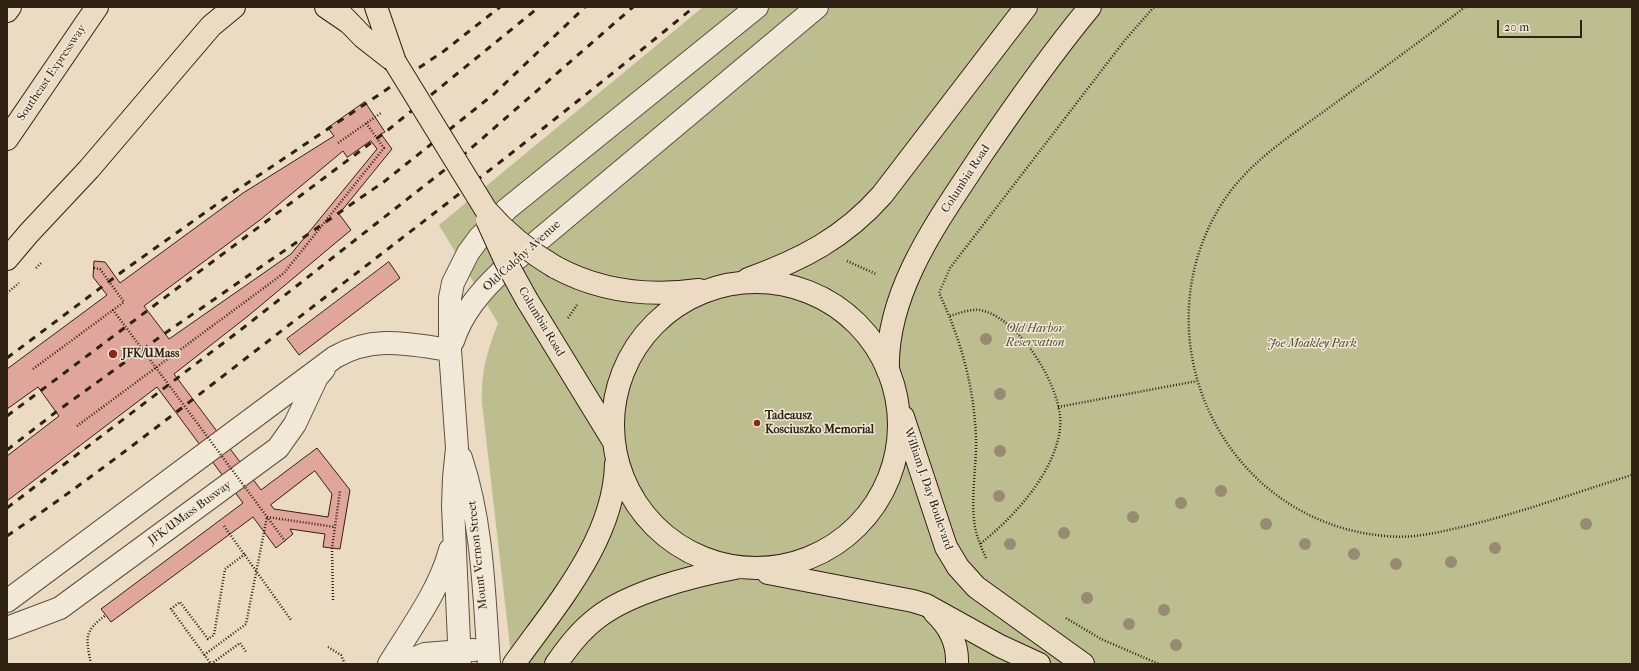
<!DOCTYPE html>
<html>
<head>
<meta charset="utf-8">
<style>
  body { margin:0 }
  #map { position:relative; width:1639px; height:671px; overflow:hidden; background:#ebdbc2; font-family:"IM FELL French Canon",serif }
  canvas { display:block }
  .frame { position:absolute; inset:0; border:8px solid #302213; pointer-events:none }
  .scale { position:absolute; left:1497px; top:20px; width:85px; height:18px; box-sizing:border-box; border:2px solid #302213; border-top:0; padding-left:5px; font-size:12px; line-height:14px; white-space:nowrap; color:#302213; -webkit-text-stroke:3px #f2e8d7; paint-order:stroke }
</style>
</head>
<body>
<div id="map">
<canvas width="1639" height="671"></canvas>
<div class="frame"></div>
<div class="scale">20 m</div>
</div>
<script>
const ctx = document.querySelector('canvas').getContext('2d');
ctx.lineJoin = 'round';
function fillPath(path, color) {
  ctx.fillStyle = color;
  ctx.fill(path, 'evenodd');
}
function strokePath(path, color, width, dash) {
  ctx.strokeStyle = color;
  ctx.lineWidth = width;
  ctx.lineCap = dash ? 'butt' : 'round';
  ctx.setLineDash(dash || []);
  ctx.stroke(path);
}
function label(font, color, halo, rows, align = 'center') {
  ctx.font = font + ' "IM FELL French Canon",serif';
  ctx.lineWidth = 3;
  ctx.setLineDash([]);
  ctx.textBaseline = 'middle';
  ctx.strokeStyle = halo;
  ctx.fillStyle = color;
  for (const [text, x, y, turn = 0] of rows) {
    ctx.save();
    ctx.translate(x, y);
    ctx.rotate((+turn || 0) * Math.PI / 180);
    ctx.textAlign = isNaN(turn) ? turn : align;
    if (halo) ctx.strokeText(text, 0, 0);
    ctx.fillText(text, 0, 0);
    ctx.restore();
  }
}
fillPath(new Path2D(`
  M703,7h929v657h-1120l-30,-261c-1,-31 5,-51 16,-80l-59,-98z`), '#bdbe8f');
const building = new Path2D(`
  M365,102l20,30 -4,2 11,15 -53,65 12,16 -103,86 -74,58 87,116 56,-42 33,42 -10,59 -17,-2 2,-13 -35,-5 3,5 -17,14 -23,-31 -142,105 -10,-13 142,-106 -86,-116 -150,114v-45l52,-40 -21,-29 -31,22v-40l100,-74 -14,-18 1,-16 11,1 15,21 123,-90 91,-57 -6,-8zM371,141l6,8 -86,105 -122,85 -25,-33 116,-86 83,-69 4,6zM315,471l17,23 -4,23 -54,-8 -3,-4z
  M389,262l11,16 -101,77 -12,-16z`);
fillPath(building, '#e0a69b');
strokePath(building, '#302213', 1);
const minor = new Path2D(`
  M453,341c9,-28 28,-50 49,-70l315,-264
  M461,458c22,66 23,137 28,206
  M7,601l328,-244c39,-22 73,-13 115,-7
  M7,628l53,-20 218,-160 17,-24 22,-47 7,-8
  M389,664c22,-36 50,-73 61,-114
  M401,664l24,-10 49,-4
  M460,664l-7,-158 1,-28 3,-30 -7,-98v-52l3,-15 15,-30 11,-15 28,-29 250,-202`);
const major = new Path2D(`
  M376,7l19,55
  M335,8l28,29 32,25
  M555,267c44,24 94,30 144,23
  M748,279c53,-19 96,-41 134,-84l144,-188
  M613 425a143 143 0 1 1 286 0a143 143 0 1 1-286 0Z
  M527,300l87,142
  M888,371c-3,-80 52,-153 94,-217 34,-50 69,-100 108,-147
  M903,417l43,130 12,20 18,20 107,77
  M768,573l145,28 13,4 74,41 39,18
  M935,613c14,13 23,31 22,51
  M514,664c42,-59 100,-124 102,-200
  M556,664c12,-17 24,-33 41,-46 33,-26 96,-42 138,-50`);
const highway = new Path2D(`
  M326,7l22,15
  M7,11l3,-4
  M7,139l90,-132
  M7,259l22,-26 60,-64 122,-143 23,-19`);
strokePath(minor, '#5f503f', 24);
strokePath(major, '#302213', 24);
strokePath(highway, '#302213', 24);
strokePath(new Path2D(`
  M1465,7c-43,33 -87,65 -131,97 -40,30 -86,57 -113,101 -84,136 4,318 165,331 27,3 54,-4 80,-10 57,-14 111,-34 166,-51
  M338,143l43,-30
  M847,261l29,13
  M36,268l6,-6
  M7,293l12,-10
  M950,316c9,-3 20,-7 30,-6 39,7 85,80 80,119 -6,45 -46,88 -80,115
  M568,318l9,-13
  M33,369l80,-59
  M1058,407l139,-26
  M267,517l68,10
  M224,526l67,94
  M245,554l-20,15 -11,66 -6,4 -28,-37 -9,7 40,55 29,-21 6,9
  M986,558c-3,-7 -6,-13 -8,-20 -10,-27 -1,-71 -2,-100 -2,-52 -15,-98 -37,-145l11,-25 175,-228 29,-33
  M333,600l-1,-52 8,-57
  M1066,618l35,21 58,25
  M328,647l13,8 4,9
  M91,664c-5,-26 -8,-32 15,-49`), '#302213', 2.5, [1, 2]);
strokePath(minor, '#f2e8d7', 22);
strokePath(major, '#ebdbc2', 22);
strokePath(highway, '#ebdbc2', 22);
strokePath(new Path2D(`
  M7,358l116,-87 111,-79 210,-141 56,-44
  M7,416l381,-286 151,-123
  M7,450l49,-38 108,-78 221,-153 109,-87 91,-87
  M7,508l236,-180 218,-171 172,-150
  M7,536c99,-67 192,-142 286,-214 135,-104 270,-207 401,-315`), '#302213', 3, [7, 7]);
const majorBridge = new Path2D(`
  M395,62l91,148c20,23 42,41 69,57
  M487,220l19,42 21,38`);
strokePath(majorBridge, '#302213', 24, []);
strokePath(new Path2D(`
  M94,268l6,1 24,33 -11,8 172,231
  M77,426l207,-153 100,-125 -18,-25
  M204,655l42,-31 21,-107`), '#302213', 2.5, [1, 2]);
strokePath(majorBridge, '#ebdbc2', 22);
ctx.fillStyle = '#978b73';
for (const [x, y] of [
  [986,339],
  [1000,394],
  [1000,451],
  [1221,491],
  [999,496],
  [1181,503],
  [1133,517],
  [1266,524],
  [1586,524],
  [1064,533],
  [1010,544],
  [1305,544],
  [1495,548],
  [1354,554],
  [1451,562],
  [1396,564],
  [1087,598],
  [1164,610],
  [1129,624],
  [1176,645]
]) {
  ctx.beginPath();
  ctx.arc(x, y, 6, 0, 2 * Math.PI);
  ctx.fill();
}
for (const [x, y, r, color] of [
  [113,354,5,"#8f2418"],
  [757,423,4,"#8f2418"]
]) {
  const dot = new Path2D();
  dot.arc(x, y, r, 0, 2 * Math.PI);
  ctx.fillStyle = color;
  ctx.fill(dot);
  strokePath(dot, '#f2e8d7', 1.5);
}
label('12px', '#302213', '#f2e8d7', [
  ["Southeast Expressway",52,73,-56],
  ["Columbia Road",966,179,-57],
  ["Old Colony Avenue",522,256,-42],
  ["Columbia Road",541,322,59],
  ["William J. Day Boulevard",928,489,71],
  ["JFK/UMass Busway",190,513,-36],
  ["Mount Vernon Street",478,555,-96]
]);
label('italic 12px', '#534932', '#f2e8d7', [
  ["Old Harbor",1035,329],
  ["Reservation",1035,343],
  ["Joe Moakley Park",1312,344]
]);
label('bold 12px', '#302213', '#f2e8d7', [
  ["JFK/UMass",122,354],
  ["Tadeausz",765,416],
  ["Kosciuszko Memorial",765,430]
], 'left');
</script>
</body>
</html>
